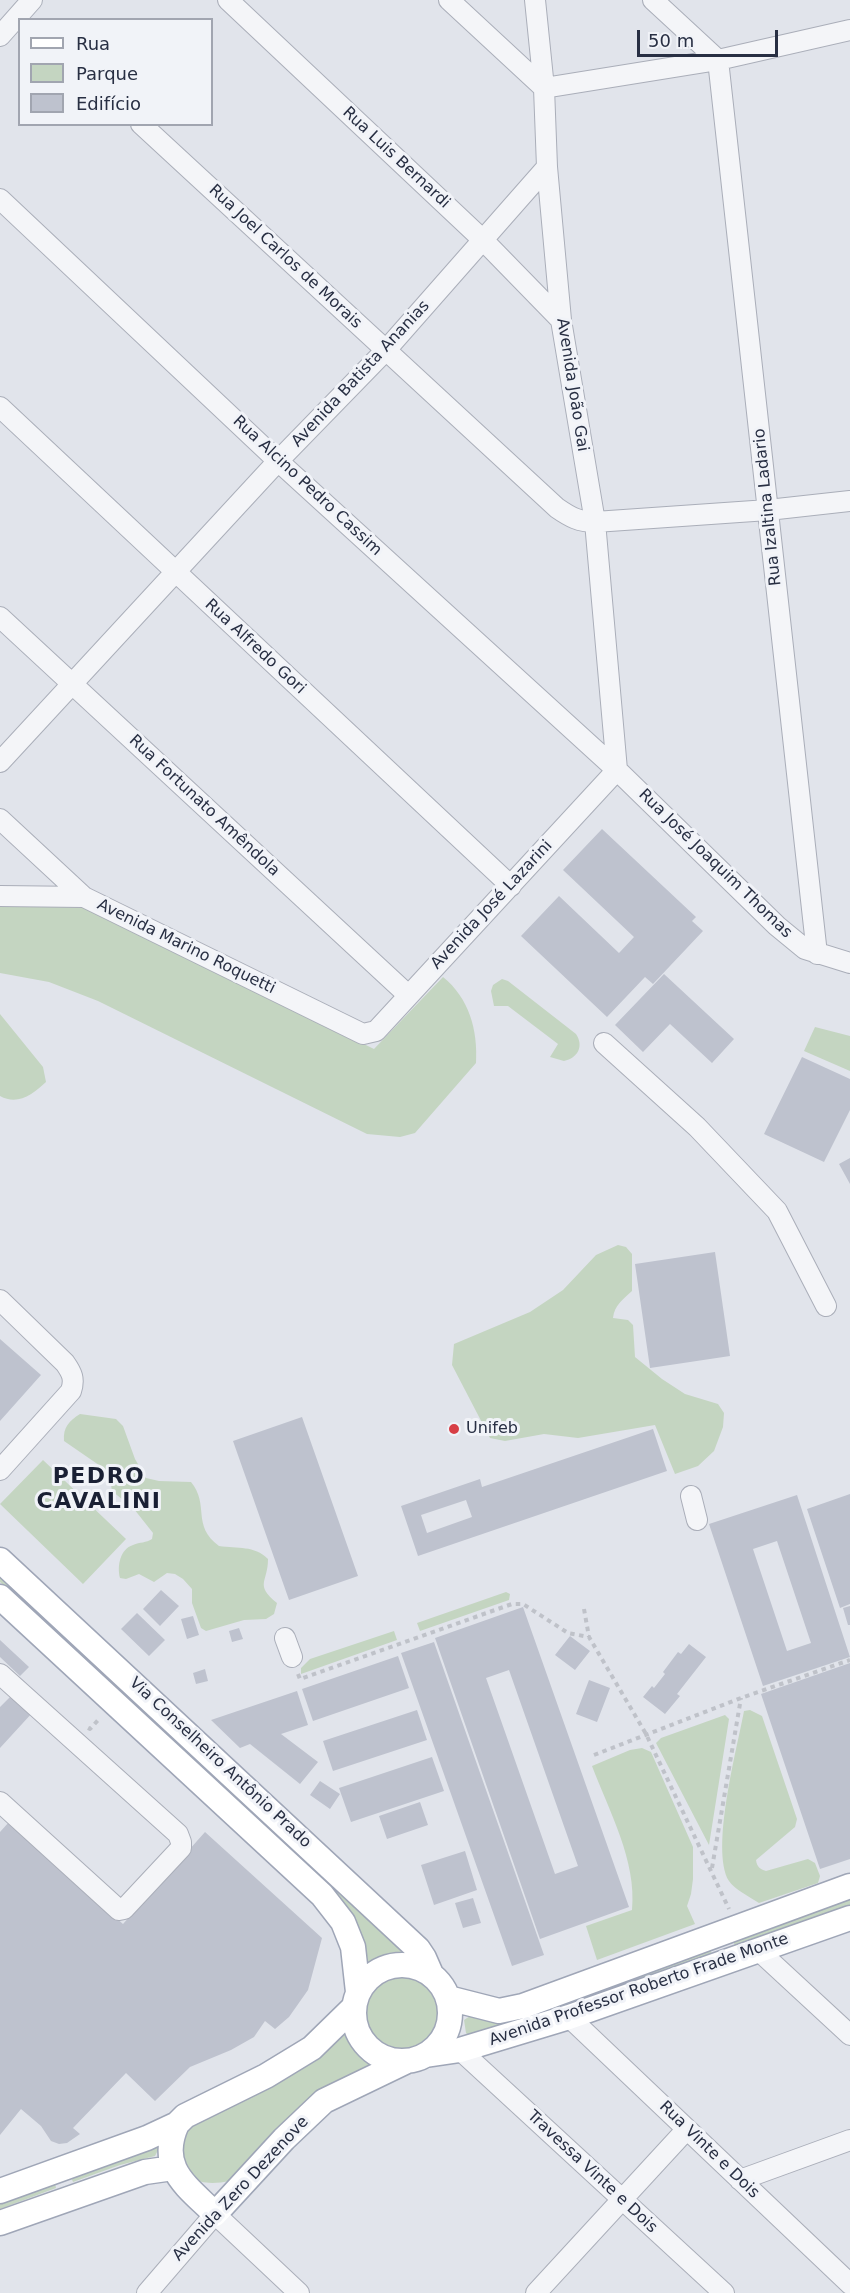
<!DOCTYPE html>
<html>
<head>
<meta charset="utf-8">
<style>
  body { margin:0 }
  #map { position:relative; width:850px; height:2293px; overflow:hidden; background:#e1e4eb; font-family:"DejaVu Sans",sans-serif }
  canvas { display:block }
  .legend { position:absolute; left:18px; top:18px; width:195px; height:108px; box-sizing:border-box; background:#f1f3f8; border:2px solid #a1a5b0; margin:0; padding:8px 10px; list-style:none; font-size:18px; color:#282f43 }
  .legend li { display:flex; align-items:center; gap:12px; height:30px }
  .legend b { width:30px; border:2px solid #a1a5b0 }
  .scale { position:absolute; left:637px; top:30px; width:141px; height:27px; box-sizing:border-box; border:3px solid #282f43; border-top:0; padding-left:8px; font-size:18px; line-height:21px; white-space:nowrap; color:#282f43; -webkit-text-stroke:4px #f1f3f8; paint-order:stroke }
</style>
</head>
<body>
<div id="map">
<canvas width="850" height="2293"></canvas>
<ul class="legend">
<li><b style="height:8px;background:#fff"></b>Rua</li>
<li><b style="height:16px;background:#c4d5c1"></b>Parque</li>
<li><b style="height:16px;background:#bec2ce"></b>Edifício</li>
</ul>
<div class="scale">50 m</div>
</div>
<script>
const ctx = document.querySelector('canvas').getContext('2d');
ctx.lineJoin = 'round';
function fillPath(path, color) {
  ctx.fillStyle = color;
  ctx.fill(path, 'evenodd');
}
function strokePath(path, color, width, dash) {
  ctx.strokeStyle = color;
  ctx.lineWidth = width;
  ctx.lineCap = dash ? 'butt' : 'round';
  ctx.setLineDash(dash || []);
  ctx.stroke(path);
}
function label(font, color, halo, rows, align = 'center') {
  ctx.font = font + ' "DejaVu Sans",sans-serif';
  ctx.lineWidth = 6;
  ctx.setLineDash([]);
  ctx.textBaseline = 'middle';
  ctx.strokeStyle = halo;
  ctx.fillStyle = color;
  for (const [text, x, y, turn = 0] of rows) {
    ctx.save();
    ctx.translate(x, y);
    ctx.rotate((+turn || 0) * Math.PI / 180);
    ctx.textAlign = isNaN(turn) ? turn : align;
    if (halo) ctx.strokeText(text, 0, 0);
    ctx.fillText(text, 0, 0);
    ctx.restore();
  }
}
fillPath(new Path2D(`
  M0,904l84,3 290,142 69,-72c26,21 35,53 33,86l-61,70 -15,4 -33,-3 -269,-133 -49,-19 -49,-9z
  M502,979l6,2 68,53c8,12 2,24 -12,27l-14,-4 8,-13 -50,-38h-14l-3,-15 2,-6z
  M0,1014l43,53 3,15c-13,12 -28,24 -46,14z
  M815,1027l35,9v35l-46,-20z
  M618,1245l8,2 6,7v37c-9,8 -18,15 -19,27l15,2 5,5 2,32 27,22 23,15 33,10 6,9 -1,14 -9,24 -16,15 -23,8 -20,-49 -77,13 -34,-4 -39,7 -15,-3 -38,-73 2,-21 76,-32 33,-22 33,-35z
  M80,1414l36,5 7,7 12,33 11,19 13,3 32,1c19,23 0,43 28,64 19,3 35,-1 49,13 0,24 -14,25 9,44l-3,11 -8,5 -22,1 -38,11 -5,-3 -9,-25v-14l-9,-10 -8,-5 -8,-1 -13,9 -15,-8 -13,5 -6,-1c-3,-12 0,-29 13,-33 7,-3 13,-2 19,-6l1,-6 -19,-24 -22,-18 -3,-19 -45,-31c-1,-14 5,-20 16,-27z
  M43,1460l83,79 -43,45 -83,-80z
  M0,1571l149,140 -5,6 -144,-135z
  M506,1592l4,2 -1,6 -89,31 -3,-8z
  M394,1631l3,9 -96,34v-6l9,-9z
  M750,1710l12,6 35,103 -2,8 -39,33c1,7 4,9 10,11l42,-12 7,4 5,13 -2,7 -59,20c-9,-6 -25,-14 -30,-22 -19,-31 8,-132 15,-170z
  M725,1715l4,4 -20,126 -53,-102 5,-5z
  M159,1721l250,231c-18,1 -33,3 -47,16 -3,-26 -6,-48 -21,-70l-187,-171z
  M642,1748l9,4 42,95v32l-2,15 -4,12 8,18 -98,36 -11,-34 46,-16c5,-49 -23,-99 -40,-144l38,-16z
  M850,1897v8l-115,41 -3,-8z
  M709,1947l3,7 -235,83 -8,-1 -3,-3 -2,-13 9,-6z
  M365 2013a39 39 0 1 1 78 0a39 39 0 1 1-78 0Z
  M348,2031c6,18 14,27 32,35l-150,115c-26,5 -46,2 -48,-28 -1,-9 -1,-15 2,-24z
  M158,2142v8l-3,6 -35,9 -47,17 -2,-5z
  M55,2183l1,5 -56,21v-6z`), '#c4d5c1');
fillPath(new Path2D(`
  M602,829l94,88 -4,4 11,10 -50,53 -8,-7 -38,40 -86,-81 38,-40 60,57 15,-16 -71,-67z
  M664,974l70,65 -22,24 -42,-39 -27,28 -28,-27z
  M802,1057l48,22v31l-26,52 -60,-28z
  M850,1158v26l-11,-20z
  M715,1252l15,104 -80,12 -15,-104z
  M0,1339l41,36 -41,46z
  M302,1417l56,159 -69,24 -56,-159z
  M653,1429l14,42 -249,85 -17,-50 79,-27 2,8zM466,1500l6,17 -45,16 -6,-18z
  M850,1494v110l-10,4 -33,-99z
  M797,1495l53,162 -87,29 -54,-162zM777,1541l34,102 -24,8 -34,-102z
  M161,1590l18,16 -19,20 -17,-17z
  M850,1606v19h-2l-5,-17z
  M523,1607l106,300 -89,32 -105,-301zM509,1670l69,196 -23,8 -69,-196z
  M137,1613l28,27 -16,16 -28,-27z
  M193,1616l6,19 -12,4 -6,-20z
  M239,1628l4,11 -11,3 -3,-11z
  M570,1636l20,15 -15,19 -20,-15z
  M0,1640l29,27 -9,9 -20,-19z
  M434,1642l110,313 -32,11 -111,-313z
  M689,1644l17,13 -29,37 3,2 -15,18 -22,-17 9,-11 2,2 11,-14 -2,-2 15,-20 3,2z
  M398,1656l11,32 -96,33 -11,-32z
  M850,1663v196l-30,10 -59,-175z
  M205,1669l3,12 -12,3 -3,-11z
  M589,1680l21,8 -13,34 -21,-8z
  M297,1691l11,34 -27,9 37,28 -18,22 -50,-40 -10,4 -29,-28z
  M13,1694l20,18 -33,36v-41z
  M417,1710l10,30 -94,31 -10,-30z
  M432,1757l12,34 -93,31 -12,-34z
  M320,1781l20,13 -10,15 -20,-14z
  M420,1802l8,23 -41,14 -8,-23z
  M9,1822l114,102 82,-92 117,106 -14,52 -19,27 -14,12 -10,-8 -11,16 -23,13 -41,17 -35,34 -29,-28 -53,55 7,6 -13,9 -8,1 -8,-3 -10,-15 -20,-17 -21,26v-303z
  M465,1851l12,39 -43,15 -13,-40z
  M473,1898l8,25 -18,5 -8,-25z`), '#bec2ce');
const minor = new Path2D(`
  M228,0l255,240 78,80
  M449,0l95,88 174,-28 132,-30
  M535,0l9,88 3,79 14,153 34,202 22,248
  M653,0l65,60 99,894
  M0,36l32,-36
  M141,124l416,384c13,9 22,14 38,14l173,-12 82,-9
  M0,199l278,262 339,309 160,156 28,23 45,14
  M0,407l511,479
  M0,617l408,378
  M0,762l278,-301 108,-111 161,-183
  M0,819l84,78
  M0,896l84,1 279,137 13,-3 241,-261
  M604,1043l93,84 80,84 49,95
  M0,1300l65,63c7,10 10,16 6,28l-71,79
  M691,1496l6,24
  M285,1638l7,19
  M0,1674l178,160 3,8v6l-57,61 -5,1 -119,-108
  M758,1950l92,85
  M569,2017l281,267
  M460,2050l264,243
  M740,2180l110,-40
  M147,2293l68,-79 84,79
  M536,2293l151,-164`);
const major = new Path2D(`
  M0,1560l418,389 6,9 7,16
  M0,1597l322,298 21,27 10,25 5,45
  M354 2013a48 48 0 1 1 96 0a48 48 0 1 1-96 0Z
  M448,1998l51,13 24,-5 327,-120
  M426,2055l34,-5 109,-33 281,-99
  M177,2124c-20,44 10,62 38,90l69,-75 40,-38 83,-40
  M0,2191l147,-53 30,-14 8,-8 81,-40 46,-28 41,-40
  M0,2223l145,-51 28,-4`);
strokePath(minor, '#aaaeb9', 22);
strokePath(major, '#9fa6b7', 27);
strokePath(new Path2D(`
  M584,1609l5,28
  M298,1674l2,5 212,-75h11l45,29 21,4 57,97 83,175
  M88,1728l2,1 10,-11
  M594,1755l147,-57 109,-38
  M712,1868l29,-170`), '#bfc2c9', 4, [4.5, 4.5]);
strokePath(minor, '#f4f5f8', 20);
strokePath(major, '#fff', 24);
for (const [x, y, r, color] of [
  [454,1429,6,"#d73e45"]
]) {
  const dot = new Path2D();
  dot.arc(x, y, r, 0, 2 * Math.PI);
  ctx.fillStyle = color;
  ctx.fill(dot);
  strokePath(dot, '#f1f3f8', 2);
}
label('16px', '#282f43', '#f1f3f8', [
  ["Rua Luis Bernardi",396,158,43],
  ["Rua Joel Carlos de Morais",285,257,43],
  ["Avenida Batista Ananias",361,374,-47],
  ["Avenida João Gai",572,385,81],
  ["Rua Alcino Pedro Cassim",307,486,43],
  ["Rua Izaltina Ladario",768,507,-96],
  ["Rua Alfredo Gori",255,647,43],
  ["Rua Fortunato Amêndola",204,806,43],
  ["Rua José Joaquim Thomas",715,864,44],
  ["Avenida José Lazarini",492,905,-47],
  ["Avenida Marino Roquetti",186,947,26],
  ["Via Conselheiro Antônio Prado",220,1763,43],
  ["Avenida Professor Roberto Frade Monte",639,1990,-19],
  ["Rua Vinte e Dois",709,2150,44],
  ["Travessa Vinte e Dois",592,2172,43],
  ["Avenida Zero Dezenove",241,2189,-47]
]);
label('16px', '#282f43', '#f1f3f8', [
  ["Unifeb",466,1429]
], 'left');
ctx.letterSpacing = '1.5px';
label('bold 22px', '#1a2034', '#f1f3f8', [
  ["PEDRO",99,1477],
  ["CAVALINI",99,1502]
]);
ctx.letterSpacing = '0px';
</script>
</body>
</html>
